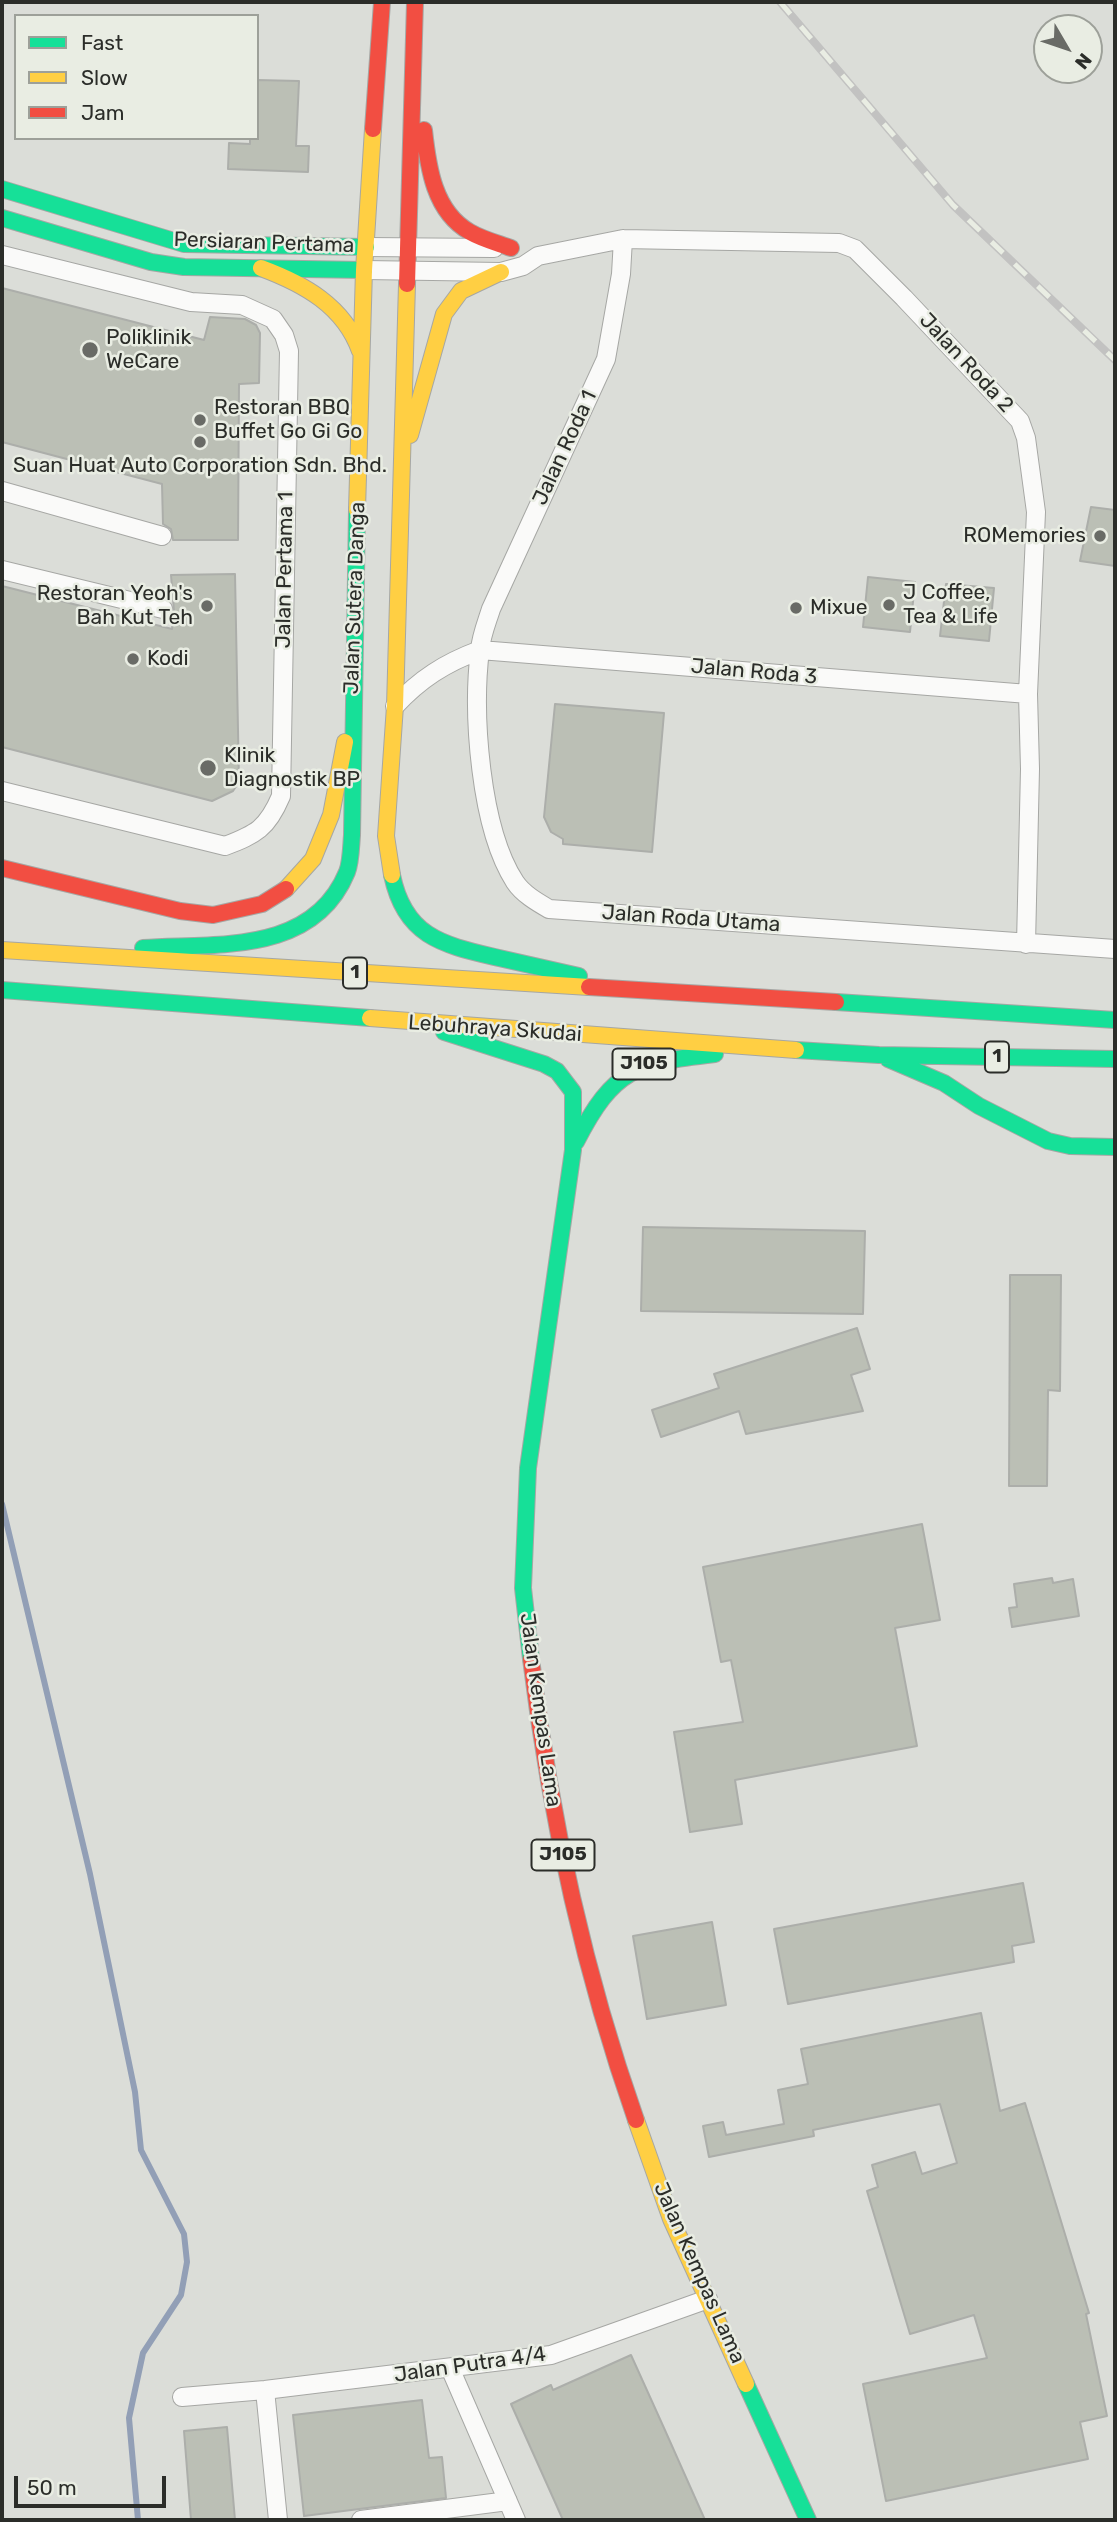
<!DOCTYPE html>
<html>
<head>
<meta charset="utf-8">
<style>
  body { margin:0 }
  #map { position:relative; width:1117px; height:2522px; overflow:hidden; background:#dbddd8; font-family:Rubik,sans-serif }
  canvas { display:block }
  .frame { position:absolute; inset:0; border:4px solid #2b2d29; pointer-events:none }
  .legend { position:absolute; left:14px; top:14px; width:245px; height:126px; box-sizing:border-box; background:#e9ede3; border:2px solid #9da099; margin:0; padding:9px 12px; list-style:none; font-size:21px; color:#2b2d29 }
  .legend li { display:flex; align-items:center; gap:14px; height:35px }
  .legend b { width:35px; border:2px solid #9da099 }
  .north { position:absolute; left:1033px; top:14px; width:70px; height:70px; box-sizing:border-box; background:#e9ede3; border:2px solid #9da099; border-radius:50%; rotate:129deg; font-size:19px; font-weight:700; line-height:28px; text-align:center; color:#2b2d29 }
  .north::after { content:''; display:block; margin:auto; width:24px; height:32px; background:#696b66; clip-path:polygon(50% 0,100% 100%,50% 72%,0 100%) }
  .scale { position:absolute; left:14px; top:2476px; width:152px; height:32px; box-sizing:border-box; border:4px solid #2b2d29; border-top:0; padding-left:9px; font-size:21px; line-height:24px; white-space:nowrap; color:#2b2d29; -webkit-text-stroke:5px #e9ede3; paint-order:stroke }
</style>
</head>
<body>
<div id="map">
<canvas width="1117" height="2522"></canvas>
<div class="frame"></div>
<ul class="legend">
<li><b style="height:9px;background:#16e098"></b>Fast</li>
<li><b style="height:9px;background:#ffcf43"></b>Slow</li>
<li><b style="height:9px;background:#f24e42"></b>Jam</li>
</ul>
<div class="north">N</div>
<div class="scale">50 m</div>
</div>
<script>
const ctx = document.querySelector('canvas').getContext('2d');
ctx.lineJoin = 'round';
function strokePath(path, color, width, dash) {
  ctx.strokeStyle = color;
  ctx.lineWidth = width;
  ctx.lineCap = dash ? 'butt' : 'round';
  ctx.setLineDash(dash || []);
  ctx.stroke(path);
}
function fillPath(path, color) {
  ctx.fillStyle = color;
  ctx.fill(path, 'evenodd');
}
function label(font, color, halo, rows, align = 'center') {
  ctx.font = font + ' Rubik,sans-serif';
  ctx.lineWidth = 5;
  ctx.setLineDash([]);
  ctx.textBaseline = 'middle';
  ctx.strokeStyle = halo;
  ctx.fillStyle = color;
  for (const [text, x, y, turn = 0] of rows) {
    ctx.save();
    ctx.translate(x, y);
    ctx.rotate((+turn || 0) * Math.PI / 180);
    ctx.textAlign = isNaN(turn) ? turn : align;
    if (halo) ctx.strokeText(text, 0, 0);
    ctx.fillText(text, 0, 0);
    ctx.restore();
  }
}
strokePath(new Path2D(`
  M2,1504l88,370 45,218 6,58 43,84 3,28 -6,33 -38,58 -14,65 9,102`), '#929fb6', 6);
const building = new Path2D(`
  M257,80l42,1 -3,65h13l-1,26 -80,-3 1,-26 21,1v-6h7z
  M2,288l202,52 6,-23 35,2 11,6 4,8 -1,50 -20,1 -1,156h-65l-2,-11 -8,-5 -1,-40 -160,-42z
  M1091,507l24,3v56l-35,-5z
  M235,574l4,208 -6,9 -21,10 -210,-54v-161l170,43 2,-18 -3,-36z
  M868,577l47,5 -5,50 -47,-5z
  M946,584l48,4 -5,53 -49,-5z
  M555,704l109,9 -12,139 -89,-8v-5l-12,-7 -7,-15z
  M643,1227l222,4 -2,83 -222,-3z
  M1010,1275h51l-1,116 -12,-1 -1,96h-38z
  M857,1328l13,41 -19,6 12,36 -117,23 -7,-23 -78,26 -9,-27 67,-22 -5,-14z
  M922,1524l18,96 -45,8 22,118 -182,34 7,44 -52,8 -16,-100 69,-10 -12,-62 -10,2 -18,-95z
  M1052,1578l1,5 20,-4 6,37 -67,11 -3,-19 8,-1 -3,-23z
  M1023,1883l11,59 -22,4 2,16 -226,42 -14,-75z
  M712,1922l14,83 -79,14 -14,-83z
  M981,2013l19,98 25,-8 64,210 -3,1 21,102 -27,6 8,37 -202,42 -23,-117 124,-26 -13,-43 -64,19 -43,-143 11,-4 -6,-22 43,-13 7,22 35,-11 -17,-59 -127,26 1,6 -105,21 -6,-31 20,-4 3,13 58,-11 -6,-34 30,-6 -7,-35z
  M631,2355l33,73 41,92h-142l-52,-116 40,-19 2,5z
  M422,2400l7,58 13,-1 4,41 -142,18 -11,-101z
  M227,2427l8,93h-44l-7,-89z`);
fillPath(building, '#bbbfb5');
strokePath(building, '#acaeaa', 2);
const street = new Path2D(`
  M623,239l-2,35 -15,85 -115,250c-4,13 -10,27 -11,41 -8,64 0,178 35,232 8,12 22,20 34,27l566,40
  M366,247l128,1
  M2,255l189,47 51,3 31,14 11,16 5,16 -8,445c-14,33 -25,38 -56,50l-223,-55
  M364,270l137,2 22,-6 15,-10 85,-17 216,4 16,6 49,49 116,123 6,17 10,74 -8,182 2,75 -4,175
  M2,491l160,45
  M2,570l161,39
  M395,706c25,-27 50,-43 85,-56l548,44
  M450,2368l66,152
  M265,2390l13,130
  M182,2397l83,-7 286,-35 157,-56
  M361,2520l147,-19`);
const fast = new Path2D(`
  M2,189l182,55 182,3
  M2,218l149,44 33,5 180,3
  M392,875c13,63 52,70 107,83 27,6 53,12 80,18
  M143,948c74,-5 170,7 204,-76 4,-10 4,-25 5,-37l5,-325
  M2,990l368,28
  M836,1002l279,18
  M444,1032l100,32 13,7 16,21v58l-45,318 -5,120 8,71
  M796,1050l83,5 236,4
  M888,1059l56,24 35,23 69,35 22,5 45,1
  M576,1142c38,-74 60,-79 139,-88
  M746,2384l62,136`);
const slow = new Path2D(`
  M261,268c43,16 83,38 99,83
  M410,435l34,-121 17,-23 40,-19
  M357,510l7,-240 9,-141
  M392,875l-6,-39 9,-130 12,-422
  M286,889l27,-30 18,-44 14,-73
  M2,950l587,37
  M370,1018l426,32
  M636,2120l35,99 75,165`);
const jam = new Path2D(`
  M373,129l9,-127
  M424,130c4,37 10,82 46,102 12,7 27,11 41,16
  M407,284l8,-282
  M2,868l178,43 33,4 49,-11 24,-15
  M589,987l247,15
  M531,1659c19,156 53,313 105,461`);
strokePath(street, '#a6a7a4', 20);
strokePath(fast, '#a6a7a4', 18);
strokePath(slow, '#a6a7a4', 18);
strokePath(jam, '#a6a7a4', 18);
strokePath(street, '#fafaf9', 18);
strokePath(fast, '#16e098', 16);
strokePath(slow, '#ffcf43', 16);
strokePath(jam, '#f24e42', 16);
const rail = new Path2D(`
  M780,2l173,203 162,155`);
strokePath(rail, '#c2c2c1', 8);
strokePath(rail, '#e9ede3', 5, [16]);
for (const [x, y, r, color] of [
  [90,350,9,"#696b66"],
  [200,420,7,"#696b66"],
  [200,442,7,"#696b66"],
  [1100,536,7,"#696b66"],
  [889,605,7,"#696b66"],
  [207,606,7,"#696b66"],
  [796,608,7,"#696b66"],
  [133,659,7,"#696b66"],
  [208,768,9,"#696b66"]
]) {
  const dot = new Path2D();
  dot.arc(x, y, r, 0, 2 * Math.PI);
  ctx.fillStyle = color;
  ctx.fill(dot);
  strokePath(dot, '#e9ede3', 2.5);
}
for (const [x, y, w] of [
  [355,973,24],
  [997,1057,24],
  [644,1064,63],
  [563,1855,63]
]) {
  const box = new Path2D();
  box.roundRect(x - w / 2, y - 15.5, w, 31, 5);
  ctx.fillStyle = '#e9ede3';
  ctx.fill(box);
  strokePath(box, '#2b2d29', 2);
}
label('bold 19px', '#2b2d29', null, [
  ["1",355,973],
  ["1",997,1057],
  ["J105",644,1064],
  ["J105",563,1855]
]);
label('21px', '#2b2d29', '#e9ede3', [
  ["Persiaran Pertama",264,243,2],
  ["Jalan Roda 2",966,363,47],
  ["Jalan Roda 1",565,448,-65],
  ["Jalan Pertama 1",285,570,-89],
  ["Jalan Sutera Danga",355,598,-88],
  ["Jalan Roda 3",754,672,5],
  ["Jalan Roda Utama",691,919,4],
  ["Lebuhraya Skudai",495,1029,4],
  ["Jalan Kempas Lama",540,1710,82],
  ["Jalan Kempas Lama",699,2273,66],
  ["Jalan Putra 4/4",470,2365,-8]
]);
label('21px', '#2b2d29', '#e9ede3', [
  ["Poliklinik",106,338],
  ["WeCare",106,362],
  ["Restoran BBQ",214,408],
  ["Buffet Go Gi Go",214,432],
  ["Suan Huat Auto Corporation Sdn. Bhd.",200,466,"center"],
  ["ROMemories",1086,536,"right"],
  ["J Coffee,",903,593],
  ["Tea & Life",903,617],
  ["Restoran Yeoh's",193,594,"right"],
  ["Bah Kut Teh",193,618,"right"],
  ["Mixue",810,608],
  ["Kodi",147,659],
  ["Klinik",224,756],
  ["Diagnostik BP",224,780]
], 'left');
</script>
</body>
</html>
